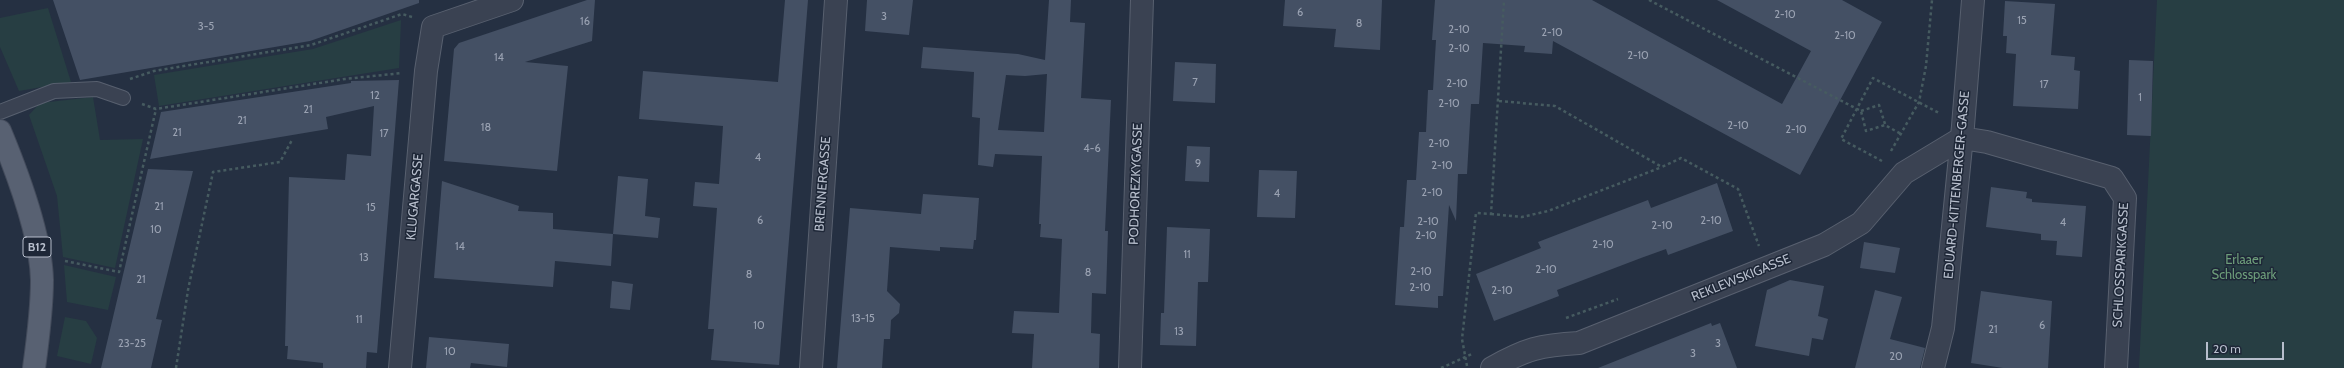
<!DOCTYPE html>
<html>
<head>
<meta charset="utf-8">
<style>
  body { margin:0 }
  #map { position:relative; width:2344px; height:368px; overflow:hidden; background:#253042; font-family:Cabin,sans-serif }
  canvas { display:block }
  .scale { position:absolute; left:2206px; top:342px; width:78px; height:18px; box-sizing:border-box; border:2px solid #b7becc; border-top:0; padding-left:5px; font-size:12px; line-height:14px; white-space:nowrap; color:#b7becc; -webkit-text-stroke:3px #1e2737; paint-order:stroke }
</style>
</head>
<body>
<div id="map">
<canvas width="2344" height="368"></canvas>
<div class="scale">20 m</div>
</div>
<script>
const ctx = document.querySelector('canvas').getContext('2d');
ctx.lineJoin = 'round';
function fillPath(path, color) {
  ctx.fillStyle = color;
  ctx.fill(path, 'evenodd');
}
function strokePath(path, color, width, dash) {
  ctx.strokeStyle = color;
  ctx.lineWidth = width;
  ctx.lineCap = dash ? 'butt' : 'round';
  ctx.setLineDash(dash || []);
  ctx.stroke(path);
}
function label(font, color, halo, rows, align = 'center') {
  ctx.font = font + ' Cabin,sans-serif';
  ctx.lineWidth = 3;
  ctx.setLineDash([]);
  ctx.textBaseline = 'middle';
  ctx.strokeStyle = halo;
  ctx.fillStyle = color;
  for (const [text, x, y, turn = 0] of rows) {
    ctx.save();
    ctx.translate(x, y);
    ctx.rotate((+turn || 0) * Math.PI / 180);
    ctx.textAlign = isNaN(turn) ? turn : align;
    if (halo) ctx.strokeText(text, 0, 0);
    ctx.fillText(text, 0, 0);
    ctx.restore();
  }
}
fillPath(new Path2D(`
  M2157,0h187v368h-205z
  M48,8l23,74 -52,9 -19,-44v-29z
  M401,20l-2,48 -240,38 -5,-31 159,-26z
  M93,97l7,43 43,-1 -28,129 -52,-11 -6,-61 -28,-81 11,-12z
  M64,265l52,12 -8,33 -41,-8z
  M65,317l21,4 11,17 -6,26 -34,-8z`), '#273e43');
fillPath(new Path2D(`
  M53,0h366v3l-109,38 -230,39z
  M587,0h8l-3,41 -67,21 43,4 -11,105 -113,-10 10,-112 5,-6z
  M785,0h23l-29,365 -68,-5 3,-31h-6l9,-121 -24,-2 2,-24 24,2 4,-58 -84,-7 4,-48 135,11z
  M867,0h46l-4,35 -44,-4z
  M1049,0h22l-1,22 15,1 -4,75 30,2 -6,131h3l-2,63 -14,-1 -1,40 9,1 -1,34h-67l2,-34 -22,-1 2,-22 45,2 3,-74 -22,-2 1,-13h-2l3,-68 -47,-2 -2,13 -15,-2 2,-47 -8,-1 2,-45 -53,-4 2,-21 95,7 27,6zM1047,74l-3,58 -46,-2 8,-55 19,1z
  M1285,0h97l-2,50 -46,-3 2,-18 -53,-3z
  M1435,0h157l190,104 29,-53 -94,-51h125l40,22 -82,153 -247,-134 -1,13 -28,-2 1,-6 -42,-3 -4,61h-8l-4,70h-9l-2,47 -7,-16 -6,91h-5v12l-43,-3 5,-78h4l3,-47h9l3,-48h7l2,-42h5l3,-50h-4z
  M2005,1l50,3 -4,51 24,2 -1,13 6,1 -2,38 -65,-3 3,-52 -10,-1 1,-17h-4z
  M2129,60l24,1 -2,75 -24,-1z
  M1175,62l41,2 -1,39 -42,-2z
  M399,80l-22,273 -10,-1 -1,16h-43v-5l-36,-4 1,-13h-3l4,-169 56,3 2,-26 24,2 3,-50 -48,11 2,12 -178,30 11,-47 190,-29v-2z
  M1187,146l23,1 -1,35 -24,-1z
  M148,169l45,2 -37,148 6,1 -11,48h-50z
  M1259,170l38,1 -2,47 -38,-1z
  M618,176l30,3 -3,37 15,2 -2,20 -45,-4z
  M442,181l77,25 -1,5 35,2v16l60,5 -2,32 -56,-5 -2,26 -119,-9z
  M1717,183l16,48 -65,24 -2,-6 -25,9 -84,32 2,6 -65,25 -18,-47 65,-26 -3,-6 52,-20 58,-22 3,8z
  M1991,187l36,5 -1,6 6,1v3l54,4 -4,51 -26,-2 1,-14 -16,-1v-6l-55,-7z
  M923,194l56,4 -3,42h-2l-1,9 -33,-2v4l-50,-4 -3,44 13,13 -1,9 -8,7 -1,19h-6l-2,29h-45l13,-160 71,6z
  M1167,227l43,2 -2,53h-10l-2,64 -36,-1 1,-32h3z
  M1864,242l36,6 -5,25 -35,-5z
  M1790,280l34,6 -6,30 10,3 -5,21 -11,-2 -3,18 -54,-10 12,-56z
  M612,281l21,3 -3,26 -20,-2z
  M1875,290l27,7 -12,42 35,9 -5,20h-65z
  M1981,291l71,10 -4,67h-45l-32,-5z
  M1711,323l1,3 8,-3 17,45h-139z
  M429,337l80,7 -2,23 -36,-4 -1,5h-44z`), '#445064');
const lane = new Path2D(`
  M0,112l54,-21 43,-2 26,9`);
const street = new Path2D(`
  M1962,138l25,4 125,36 13,20 -9,170
  M400,368l26,-297 7,-44 79,-27
  M811,368l25,-368
  M1130,368l12,-368
  M1492,368c34,-19 48,-23 87,-25l245,-98 37,-22 43,-50 58,-35
  M1933,368l10,-40 20,-202 10,-126`);
const primary = new Path2D(`
  M0,131c17,41 41,105 42,149 0,29 -4,59 -8,88`);
strokePath(lane, '#58606f', 16);
strokePath(street, '#58606f', 24);
strokePath(primary, '#434b5b', 24);
strokePath(new Path2D(`
  M1649,0l208,109 4,2 5,20 19,-6 16,9
  M130,79l24,-8 157,-26 91,-31 10,3
  M1499,101l56,5 107,61 19,-9 57,31 21,57
  M142,104l14,5 189,-30 57,-6
  M1861,111l18,-6 6,19
  M1891,151l28,-49 7,-36 6,-66
  M1882,161l-41,-22 32,-61 66,35
  M1491,214l31,3 26,-6 114,-44
  M65,261l54,11 37,-163
  M1566,318l52,-19
  M1467,366l-5,-27 14,-126 15,1 13,-214
  M176,368l12,-78 25,-118 67,-10 12,-22
  M1441,368l31,-14`), '#465b60', 2.5, [3, 3]);
strokePath(lane, '#3a4252', 14);
strokePath(street, '#3a4252', 22);
strokePath(primary, '#586172', 22);
label('11px', '#9aa2b2', null, [
  ["6",1300,13],
  ["2-10",1785,15],
  ["3",884,17],
  ["15",2022,21],
  ["16",585,22],
  ["8",1359,24],
  ["3-5",206,27],
  ["2-10",1459,30],
  ["2-10",1552,33],
  ["2-10",1845,36],
  ["2-10",1459,49],
  ["2-10",1638,56],
  ["14",499,58],
  ["7",1195,83],
  ["2-10",1457,84],
  ["17",2044,85],
  ["12",375,96],
  ["1",2140,98],
  ["2-10",1449,104],
  ["21",308,110],
  ["21",242,121],
  ["2-10",1738,126],
  ["18",486,128],
  ["2-10",1796,130],
  ["21",177,133],
  ["17",384,134],
  ["2-10",1439,144],
  ["4-6",1092,149],
  ["4",758,158],
  ["9",1198,164],
  ["2-10",1442,166],
  ["2-10",1432,193],
  ["4",1277,194],
  ["21",159,207],
  ["15",371,208],
  ["6",760,221],
  ["2-10",1711,221],
  ["2-10",1428,222],
  ["4",2063,223],
  ["2-10",1662,226],
  ["10",156,230],
  ["2-10",1426,236],
  ["2-10",1603,245],
  ["14",460,247],
  ["11",1187,255],
  ["13",364,258],
  ["2-10",1546,270],
  ["2-10",1421,272],
  ["8",1088,273],
  ["8",749,275],
  ["21",141,280],
  ["2-10",1420,288],
  ["2-10",1502,291],
  ["13-15",863,319],
  ["11",359,320],
  ["10",759,326],
  ["6",2042,326],
  ["21",1993,330],
  ["13",1179,332],
  ["23-25",132,344],
  ["3",1718,344],
  ["10",450,352],
  ["3",1693,354],
  ["20",1896,357]
]);
for (const [x, y, w] of [
  [37,247,28]
]) {
  const box = new Path2D();
  box.roundRect(x - w / 2, y - 10, w, 20, 3);
  ctx.fillStyle = '#1e2737';
  ctx.fill(box);
  strokePath(box, '#b7becc', 1);
}
label('bold 12px', '#b7becc', null, [
  ["B12",37,247]
]);
label('13px', '#b7becc', '#1e2737', [
  ["BRENNERGASSE",823,184,-86],
  ["PODHOREZKYGASSE",1136,184,-88],
  ["EDUARD-KITTENBERGER-GASSE",1957,185,-85],
  ["KLUGARGASSE",415,197,-85],
  ["SCHLOSSPARKGASSE",2121,265,-87],
  ["REKLEWSKIGASSE",1741,278,-22]
]);
label('13px', '#6d9d7a', '#1e2737', [
  ["Erlaaer",2244,260],
  ["Schlosspark",2244,275]
]);
</script>
</body>
</html>
